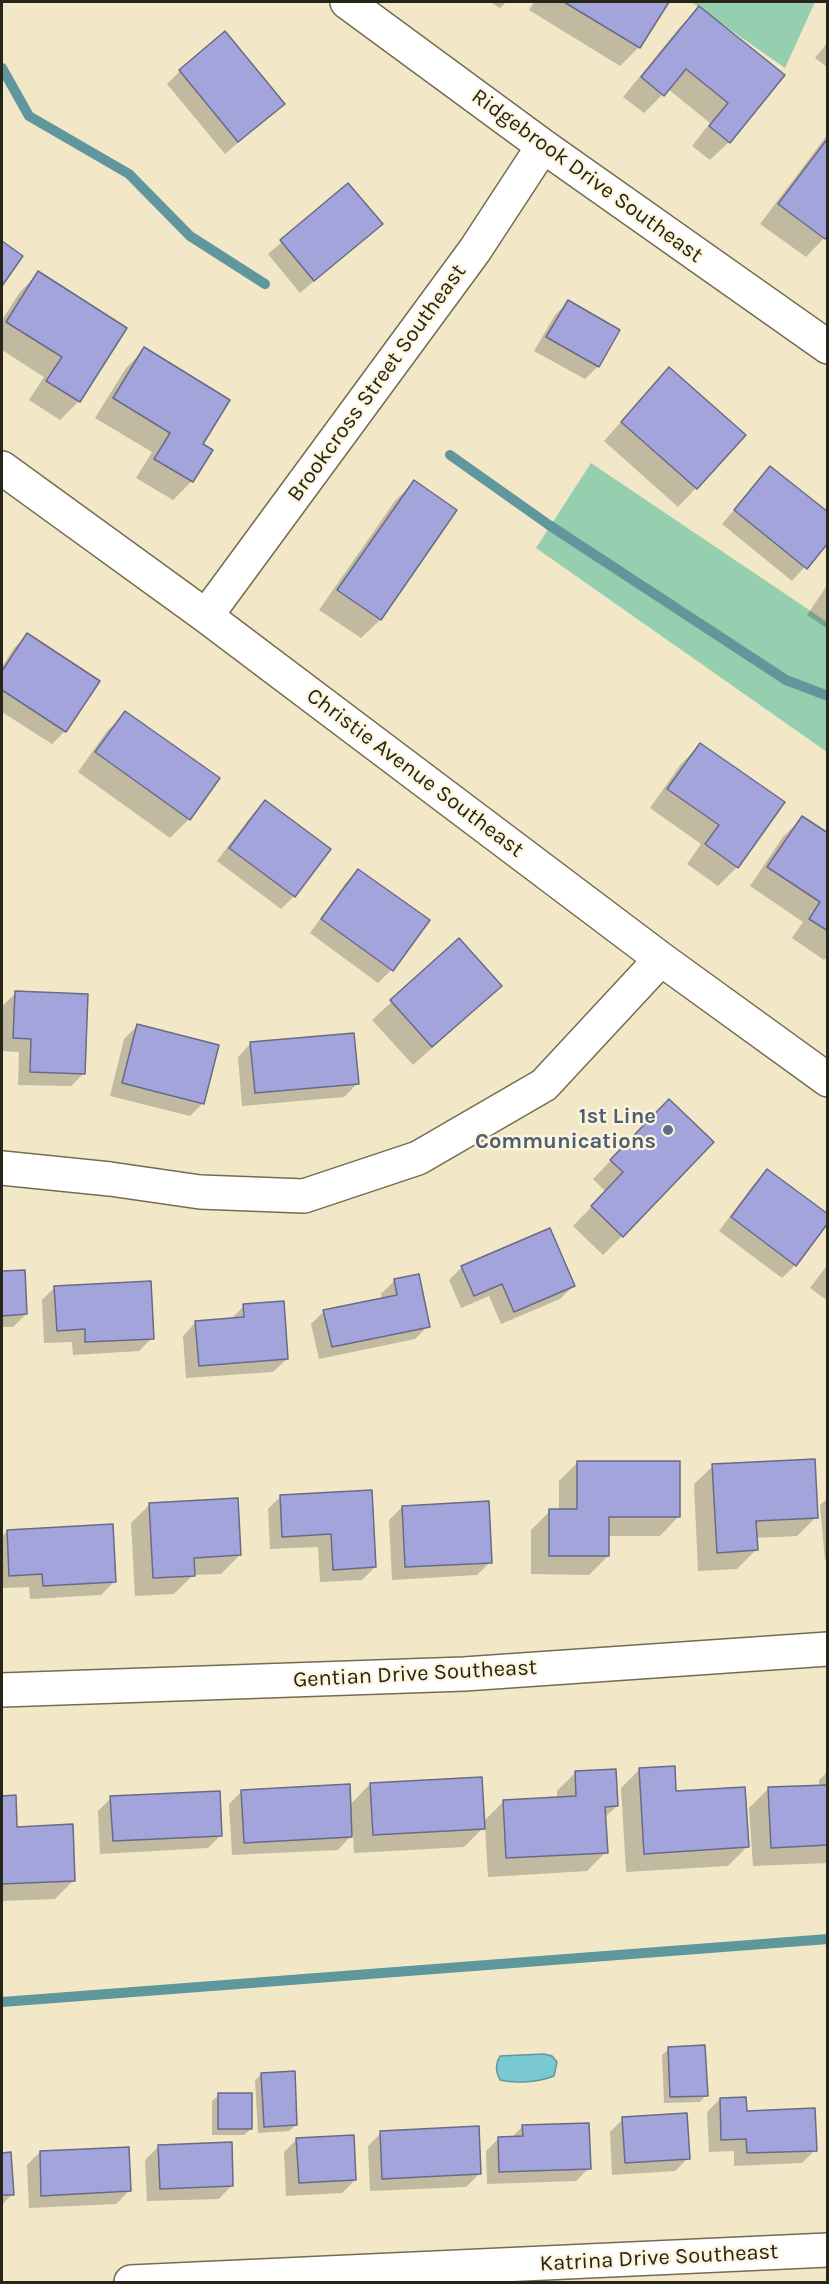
<!DOCTYPE html>
<html>
<head>
<meta charset="utf-8">
<style>
  body { margin:0 }
  #map { position:relative; width:829px; height:2284px; overflow:hidden; background:#f2e8c8; font-family:Karla,sans-serif }
  canvas { display:block }
  .frame { position:absolute; inset:0; border:3px solid #272418; pointer-events:none }
</style>
</head>
<body>
<div id="map">
<canvas width="829" height="2284"></canvas>
<div class="frame"></div>
</div>
<script>
const ctx = document.querySelector('canvas').getContext('2d');
ctx.lineJoin = 'round';
function fillPath(path, color) {
  ctx.fillStyle = color;
  ctx.fill(path, 'evenodd');
}
function strokePath(path, color, width, dash) {
  ctx.strokeStyle = color;
  ctx.lineWidth = width;
  ctx.lineCap = dash ? 'butt' : 'round';
  ctx.setLineDash(dash || []);
  ctx.stroke(path);
}
function label(font, color, halo, rows, align = 'center') {
  ctx.font = font + ' Karla,sans-serif';
  ctx.lineWidth = 4.5;
  ctx.setLineDash([]);
  ctx.textBaseline = 'middle';
  ctx.strokeStyle = halo;
  ctx.fillStyle = color;
  for (const [text, x, y, turn = 0] of rows) {
    ctx.save();
    ctx.translate(x, y);
    ctx.rotate((+turn || 0) * Math.PI / 180);
    ctx.textAlign = isNaN(turn) ? turn : align;
    if (halo) ctx.strokeText(text, 0, 0);
    ctx.fillText(text, 0, 0);
    ctx.restore();
  }
}
fillPath(new Path2D(`
  M691,2h124l-30,66z
  M591,463l236,159v130l-291,-204z`), '#95cfaf');
const water = new Path2D(`
  M544,2054l8,2 5,6 -3,14c-15,6 -38,8 -54,4 -5,-9 -5,-16 0,-24z`);
fillPath(water, '#79c8d4');
strokePath(water, '#60979c', 1.5);
fillPath(new Path2D(`
  M490,2h16l-6,6z
  M534,2h133l-28,45 -19,19 -91,-56z
  M699,8l84,67 -54,67 -19,18 -18,-14 18,-23 -42,-34 -24,24 -21,-16 57,-70z
  M828,42v26l-13,-10z
  M180,71l103,33 -58,50 -58,-70z
  M828,134v100l-22,23 -46,-33z
  M348,185l33,39 -81,69 -32,-39z
  M2,243l19,13 -19,27z
  M39,273l40,128 -19,19 -31,-20 15,-23 -42,-27v-30l18,-28z
  M568,302l30,64 -13,13 -51,-28 21,-36z
  M145,349l56,96 10,6 -19,30 -19,19 -37,-22 16,-26 -57,-34 31,-50z
  M651,388l45,100 -18,19 -74,-66z
  M770,468l58,73 -36,40 -70,-57z
  M414,482l41,29 -75,109 -19,18 -42,-28 76,-109z
  M828,584v45l-21,-14z
  M27,635l71,46 -33,50 -13,13 -50,-32v-45l12,-19z
  M126,713l63,106 -19,19 -92,-66 29,-41z
  M700,745l37,122 -19,19 -31,-22 14,-20 -51,-36 31,-44z
  M265,802l29,94 -13,13 -64,-48 35,-46z
  M802,818l26,17v121l-4,4 -32,-22 11,-16 -53,-36 33,-49z
  M358,870l69,50 -36,50 -13,13 -68,-50 35,-49z
  M459,940l22,64 -68,61 -41,-45z
  M16,993l68,80 -13,13 -53,-1 1,-33 -17,-1v-45z
  M137,1026l66,77 -13,13 -80,-20 14,-57z
  M251,1043l106,41 -13,13 -102,9 -4,-49z
  M650,1120l-28,116 -19,19 -30,-29 33,-34 -13,-13z
  M767,1171l28,94 -13,13 -63,-47 35,-47z
  M828,1264v37l-18,-13z
  M462,1267l111,19 -13,13 -59,25 -12,-28 -28,12 -12,-28z
  M24,1272l2,42 -13,13h-11v-54z
  M394,1281l34,45 -13,13 -96,20 -8,-35 13,-13 58,-12 -1,-5z
  M55,1287l97,51 -13,13 -66,4 -1,-13 -28,1 -2,-43z
  M244,1306l43,53 -14,13 -87,6 -3,-42 13,-14 35,-3z
  M578,1462l100,55 -18,19h-52v20l-19,19 -58,-1v-44l19,-19h9v-30z
  M713,1466l103,51 -19,19 -41,2v12l-19,19 -39,2 -4,-87z
  M281,1496l94,71 -13,13 -42,2 -2,-35 -48,2 -2,-40z
  M828,1498v62h-3l-5,-55z
  M150,1504l90,51 -19,19 -28,1 -19,19 -39,2 -4,-73z
  M402,1507l88,55 -13,13 -85,5 -3,-60z
  M7,1531l107,51 -13,13 -71,4 -1,-12 -27,1v-51z
  M639,1770l36,22 72,55 -19,19 -102,6 -5,-84z
  M828,1771v92l-75,3 -4,-58 19,-19 51,-3v-6z
  M576,1772l41,34 -13,12 2,34 -19,19 -99,6 -3,-51 -21,21 -110,6 -1,-19 -15,16 -106,5 -3,-51 13,-13 107,15 21,-22 113,38 21,-21 53,-3v-7z
  M14,1796l1,32 59,52 -19,19 -53,2v-104z
  M111,1798l110,37 -13,13 -108,6 -2,-43z
  M669,2049l37,46 -6,7 -36,1 -2,-48z
  M262,2074l34,51 -7,6 -31,2 -3,-53z
  M219,2095l32,34 -7,6h-32v-34z
  M720,2099l25,14 70,37 -13,13 -68,3v-15l-25,1 -2,-40z
  M623,2119l65,39 -13,13 -63,4 -2,-43z
  M523,2126l66,42 -13,13 -89,3 -1,-33 13,-13h12z
  M381,2133l98,41 -13,13 -96,4 -2,-45z
  M297,2139l58,41 -13,13 -56,3 -2,-44z
  M158,2147l74,38 -13,14 -72,2 -2,-41z
  M40,2152l89,39 -13,13 -87,4 -2,-43z
  M2,2154h8l2,40 -10,11z`), '#0003');
strokePath(new Path2D(`
  M2,68l27,48 100,58 61,62 75,48
  M450,455l99,70 237,155 42,16
  M2,2002l826,-63`), '#60979c', 10);
const building = new Path2D(`
  M564,2h105l-29,46z
  M699,6l86,69 -55,68 -21,-17 19,-23 -42,-34 -22,27 -23,-19z
  M225,31l60,73 -47,38 -59,-72z
  M828,138v99l-3,2 -47,-35z
  M348,183l35,41 -69,57 -34,-41z
  M2,241l21,15 -21,30z
  M38,271l89,57 -47,74 -34,-21 16,-24 -56,-35z
  M568,300l52,30 -21,37 -53,-30z
  M144,347l86,53 -27,44 10,6 -20,32 -39,-23 16,-26 -57,-35z
  M669,367l77,68 -49,54 -76,-67z
  M770,466l58,46v31l-21,26 -73,-59z
  M414,480l43,30 -76,110 -44,-30z
  M27,633l73,48 -34,51 -64,-42v-19z
  M125,711l95,67 -30,42 -95,-68z
  M700,743l85,59 -47,66 -33,-24 14,-19 -52,-36z
  M265,800l66,49 -36,48 -66,-49z
  M802,816l26,17v98l-19,-12 11,-17 -53,-35z
  M358,869l72,51 -37,51 -72,-52z
  M459,938l43,48 -70,61 -42,-47z
  M15,991l73,3 -3,80 -55,-2 1,-33 -18,-1z
  M137,1024l82,21 -15,59 -82,-21z
  M354,1033l5,51 -104,9 -5,-51z
  M669,1099l45,43 -91,95 -32,-31 32,-34 -13,-12z
  M767,1169l61,45v9l-32,43 -65,-49z
  M550,1228l25,58 -61,26 -12,-28 -28,12 -13,-30z
  M25,1270l2,44 -25,2v-45z
  M419,1274l11,53 -98,20 -9,-37 74,-15 -3,-16z
  M151,1281l3,58 -69,3v-13l-28,2 -3,-45z
  M284,1301l4,58 -89,7 -4,-45 49,-4 -1,-13z
  M815,1459l3,59 -62,3 2,29 -41,3 -5,-89z
  M577,1461h103v56h-71v39h-60v-47h28z
  M372,1490l4,77 -43,3 -2,-36 -49,3 -2,-42z
  M238,1498l3,57 -47,3 1,18 -42,2 -4,-75z
  M489,1501l3,62 -87,4 -3,-61z
  M113,1524l3,58 -73,4 -1,-12 -33,2 -2,-46z
  M675,1766l1,25 69,-4 4,60 -105,7 -5,-86z
  M616,1769l2,37 -13,1 3,46 -102,5 -3,-58 73,-4 -1,-25z
  M482,1777l3,52 -112,6 -3,-52z
  M350,1784l2,53 -108,6 -3,-53z
  M828,1785v60l-57,3 -3,-61z
  M220,1791l2,45 -109,5 -3,-45z
  M16,1795l1,32 56,-3 2,57 -73,3v-88z
  M705,2045l3,51 -38,1 -2,-50z
  M295,2071l2,54 -33,2 -3,-54z
  M218,2093h34v36h-34z
  M746,2097l1,14 68,-3 2,43 -70,2 -1,-14 -25,1 -1,-42z
  M687,2113l3,46 -65,4 -3,-46z
  M589,2123l2,46 -92,3 -1,-35 25,-1 -1,-11z
  M479,2126l2,48 -99,5 -2,-48z
  M354,2135l2,45 -57,3 -3,-45z
  M232,2142l1,44 -73,3 -2,-44z
  M129,2147l2,44 -90,5 -1,-45z
  M11,2152l3,43h-12v-42z`);
fillPath(building, '#a3a4dc');
strokePath(building, '#696a86', 1.5);
const street = new Path2D(`
  M347,2l196,144 285,201
  M2,468l204,148 455,343 167,121
  M206,616l269,-366 68,-104
  M2,1168l108,11 90,13 104,4 114,-38 126,-73 117,-126
  M2,1690l462,-16 364,-25
  M131,2282l697,-32`);
strokePath(street, '#746c4f', 36);
strokePath(street, '#fff', 33);
for (const [x, y, r, color] of [
  [668,1130,6,"#5c6f8a"]
]) {
  const dot = new Path2D();
  dot.arc(x, y, r, 0, 2 * Math.PI);
  ctx.fillStyle = color;
  ctx.fill(dot);
  strokePath(dot, '#fdf5dc', 2);
}
label('22px', '#272418', '#fdf5dc', [
  ["Ridgebrook Drive Southeast",587,176,36],
  ["Brookcross Street Southeast",377,383,-54],
  ["Christie Avenue Southeast",415,773,37],
  ["Gentian Drive Southeast",415,1674,-3],
  ["Katrina Drive Southeast",659,2258,-3]
]);
label('bold 22px', '#4e5e75', '#fdf5dc', [
  ["1st Line",656,1117],
  ["Communications",656,1142]
], 'right');
</script>
</body>
</html>
